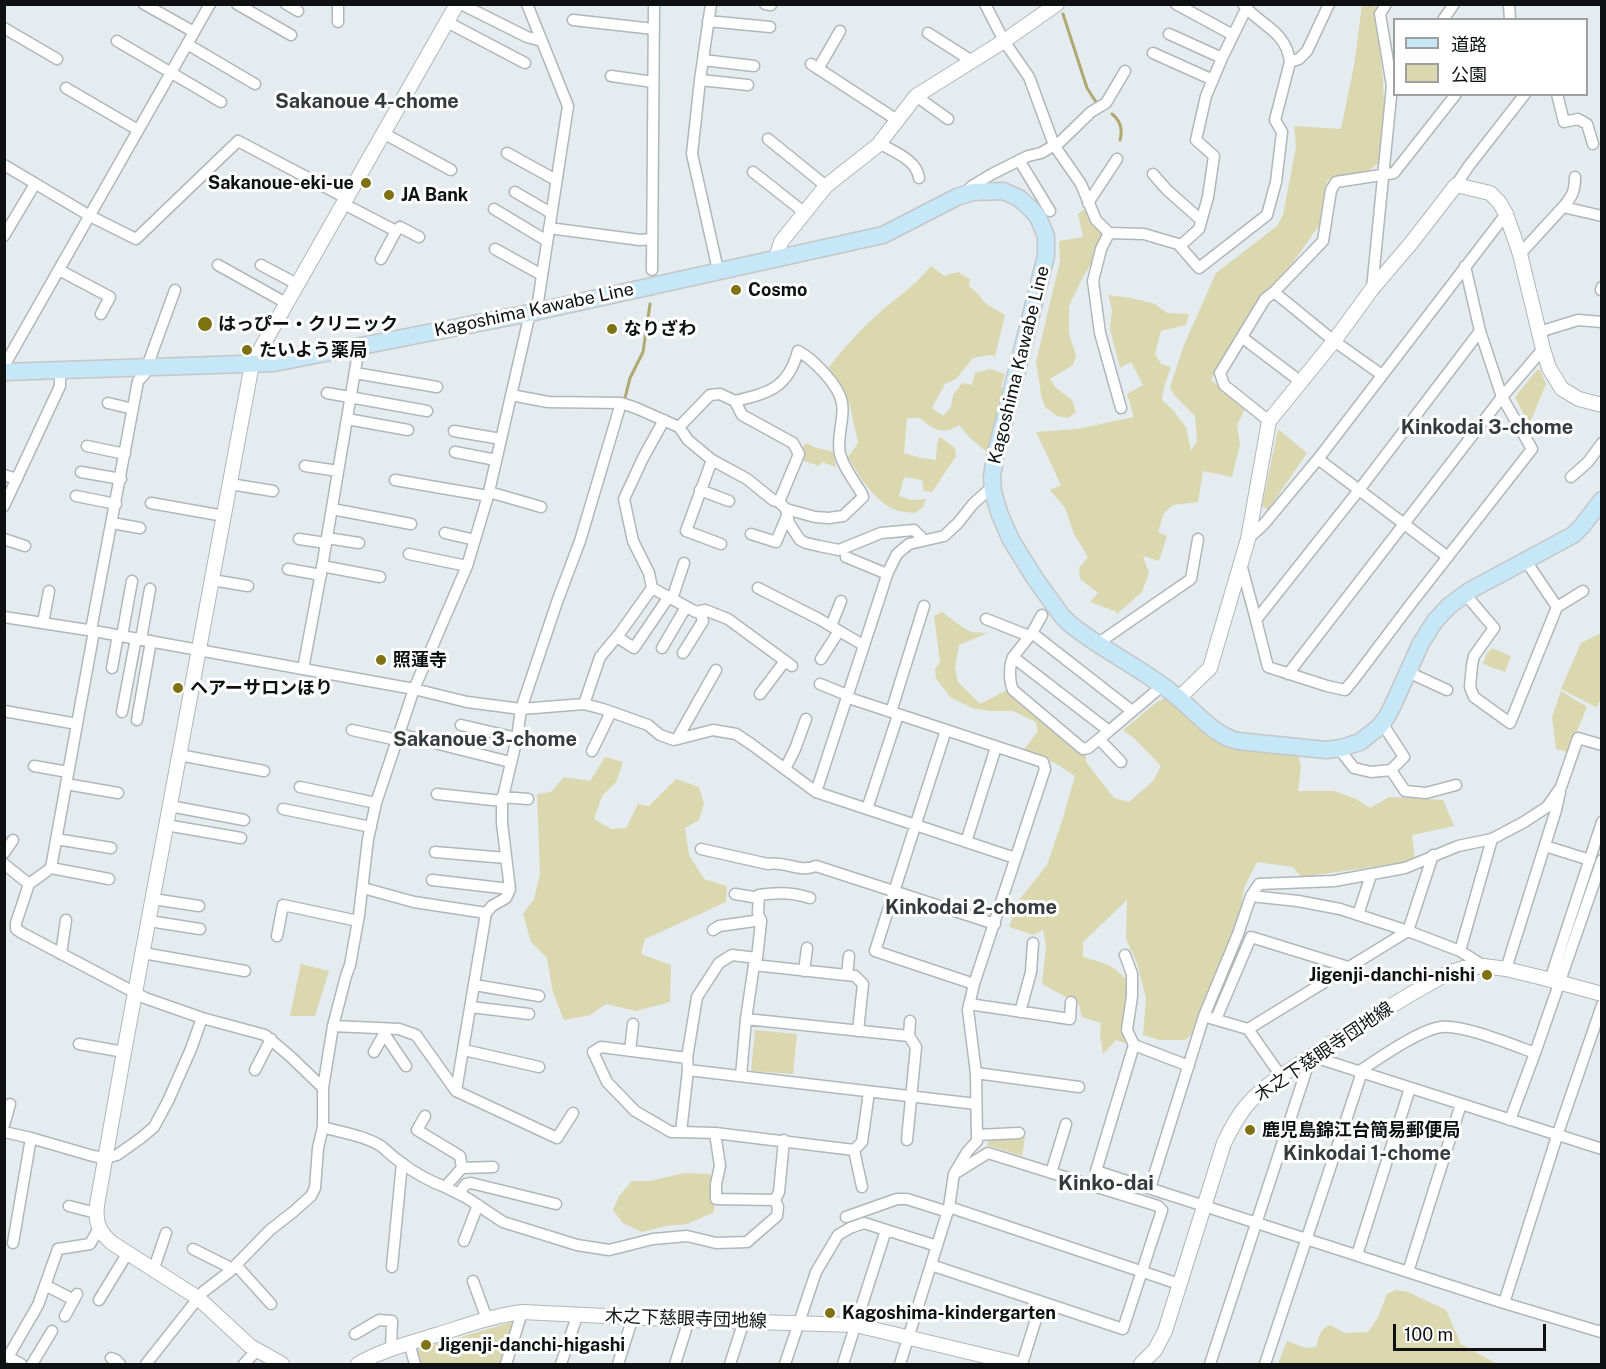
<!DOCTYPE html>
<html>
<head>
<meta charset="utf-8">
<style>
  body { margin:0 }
  #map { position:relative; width:1606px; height:1369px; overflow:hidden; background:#e4ecf0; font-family:"Public Sans","Noto Sans JP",sans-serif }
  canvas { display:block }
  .frame { position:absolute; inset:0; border:6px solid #0e1012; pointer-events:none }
  .legend { position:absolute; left:1393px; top:18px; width:195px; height:78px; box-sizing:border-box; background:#fff; border:2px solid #9f9fa0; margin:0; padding:8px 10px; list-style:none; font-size:18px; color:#0e1012 }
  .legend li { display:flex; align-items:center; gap:12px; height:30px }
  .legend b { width:30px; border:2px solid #9f9fa0 }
  .scale { position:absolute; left:1393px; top:1324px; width:153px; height:27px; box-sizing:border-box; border:3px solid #0e1012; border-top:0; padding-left:8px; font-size:18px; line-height:21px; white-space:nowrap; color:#0e1012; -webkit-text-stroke:4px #fff; paint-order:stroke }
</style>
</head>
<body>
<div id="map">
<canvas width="1606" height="1369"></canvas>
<div class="frame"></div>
<ul class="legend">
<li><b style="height:8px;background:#c6e7f7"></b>道路</li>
<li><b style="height:16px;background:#dbd7af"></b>公園</li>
</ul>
<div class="scale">100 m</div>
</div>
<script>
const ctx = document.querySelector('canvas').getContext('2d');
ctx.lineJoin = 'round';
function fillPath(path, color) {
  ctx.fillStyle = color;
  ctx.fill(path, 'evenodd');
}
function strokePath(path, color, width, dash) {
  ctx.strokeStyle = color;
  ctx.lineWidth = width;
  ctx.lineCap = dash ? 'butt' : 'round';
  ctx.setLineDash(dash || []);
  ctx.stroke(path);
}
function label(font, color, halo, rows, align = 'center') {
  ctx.font = font + ' "Public Sans","Noto Sans JP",sans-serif';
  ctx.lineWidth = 6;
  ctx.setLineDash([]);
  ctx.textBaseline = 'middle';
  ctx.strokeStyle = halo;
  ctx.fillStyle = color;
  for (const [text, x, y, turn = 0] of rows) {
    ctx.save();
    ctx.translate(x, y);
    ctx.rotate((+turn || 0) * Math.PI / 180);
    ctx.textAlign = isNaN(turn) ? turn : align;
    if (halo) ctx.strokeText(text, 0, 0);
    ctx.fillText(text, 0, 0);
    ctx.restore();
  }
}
fillPath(new Path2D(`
  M1362,5h13l8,75 2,50 -2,30 -14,10 -42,10 -7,44 -34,48 -25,25 -50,83 35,27 -9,18 3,19 -8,33 -29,-6 -5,31 -25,3 -9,8 -6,19 9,4 -8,25 -16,-5 6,17 -7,19 -25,22 -2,-3 -25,-9 8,-9 -18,-14 -1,-11 9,-11 -14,-23 -9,-26 -15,-18 11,-5 -25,-53 41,-3 57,-12 -7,-23 16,-9 -12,-23 -11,6 -10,-39 2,-20 -4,-14 23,3 24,6 12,9 22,1 -3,11 -25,6 -6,23 6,10 10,3 -7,20 -2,13 10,9 14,18 5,24 6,-10 -2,-25 -21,-21 -4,-8 14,-42 32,-72 61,-47 6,-11 13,-68 -2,-21 47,3 13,-63z
  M1091,204l12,23 2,12 -8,5 -2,13 -13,22 -13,27v28l7,21 -3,10 -23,14 5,8 17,13 4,12 -8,6 -11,-2 -12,-9 -4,-12 -1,-9 -4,-24 24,-101 -1,-20 24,-4 -5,-23z
  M931,266l13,10 14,-4 12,7 -1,7 8,7 9,11 19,11 -10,41 -6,-1 -16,3 -17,21 -11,5 -13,24 11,8 8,-9 2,-12 9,-12 10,2 3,-12 15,-4 15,5 -4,13 5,3 -17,64 -19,-16 -11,-13c-17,11 -25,5 -39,-7h-13l-3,35 17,5 15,2 1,-16 3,-7 15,11 1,8 -24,36 -8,-1 -2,-11 -18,-3 -5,19 12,4 15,-1 -3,8 -8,6c-6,-1 -14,-1 -19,-3 -22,-9 -37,-34 -48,-53l10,-14 -8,-38 -21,-38c15,-19 31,-37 49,-53 18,-16 38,-29 53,-48z
  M1537,370h3l6,14 -17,41 -14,-28z
  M1278,429l29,24 -39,57 -6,-4z
  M807,443l7,4 19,5 3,15 -14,-5 -3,4 -15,-5 -3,-13z
  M942,612l20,15 9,5 17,1 -29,12 -4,23 3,14 22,22 27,-14 79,62v10l28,36 15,4 24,-21 8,-15 -26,-27 -12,-9 34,-28 11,-5 40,37 90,19 3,14 -3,24h36l22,8 14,9 19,-11 54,3 11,26 -42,9 3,26 -114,16 -8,-10 -36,-5 -13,26 -6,39 -25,52 -18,53 -10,8h-26l-16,-5 3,-37 -9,-35 -11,-24 1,-39 -44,42v15c25,7 35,9 49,32l-9,39 10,18 -17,-6 -13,14 -3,-20 1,-11 -19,-6 -3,-13 -37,-20 4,-38 -3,-16 -9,5 -25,-8 10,-27 28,-35 16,-47 12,-42 -17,-11 -22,-11 -16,1 18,-24 -2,-9 -23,-11h-23l-18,-3 -22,-11 -14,-19 -1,-9 5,-7 -6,-46z
  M1601,633v67l-5,7 -35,-18 20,-46z
  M1492,648l19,8 -6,16 -22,-8 3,-9z
  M1561,691l26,16 -19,45 -12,-3 -4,-32z
  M605,757l18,5 -7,20 -14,14 -8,23 17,10 15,-1 12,-24 11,2 27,-27 23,8 5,16 -5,17 -14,8 4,27 15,24 23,7 -1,16 -81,37 -4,15 30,11 -1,37 -34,9 -30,-7 -16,11 -26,5 -11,-27 -6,-35 -16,-16 -8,-28 11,-15 6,-25 -3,-80 14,-2 13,-15 26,4z
  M301,964l28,7 -14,45h-25z
  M755,1030l42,4 -4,40 -42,-3z
  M1025,1136l-3,20 -35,-11 2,-5z
  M685,1173l25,1 5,16 -1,22 -26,12 -22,2 -24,6 -19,-9 -10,-13 6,-14 13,-15h18z
  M1396,1290l12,2 38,18 15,34 36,20h-219l9,-23 19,7 10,-1c3,-10 4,-19 14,-22l15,8 23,-1 9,-13 10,-25z
  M512,1322l2,1 -12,41h-83l-3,-14z`), '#dbd7af');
strokePath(new Path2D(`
  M1063,14l24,74 9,14
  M1112,114c9,7 11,15 8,26
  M625,398l5,-20 13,-26 7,-48`), '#afa871', 3);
const minor = new Path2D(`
  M144,4l50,28
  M237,4l54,31
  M286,4l12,7
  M461,4l66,33 15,4
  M711,4l-11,76 -8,74 26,116
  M765,4l6,1
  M985,4l19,37 25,36 25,68 27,39 15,36 13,13 -8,16 -8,32 7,52 21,75
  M1176,4l57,31
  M1509,4l1,16
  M573,20l81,9
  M1443,20l11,-16
  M708,21l62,6
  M338,22v-18
  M447,22l78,41
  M4,28l53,31
  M928,33l44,28
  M1169,34l53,24
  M117,41l104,61
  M187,44l68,40
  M1153,53l60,27
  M703,60l51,6
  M1290,62l9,-3 8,-8 22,-47
  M811,64l86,56
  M818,69l22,-38
  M611,76l42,6
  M700,80l48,5
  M66,88l72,42
  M1557,94l7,28 14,-3 9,5 6,20
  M916,96l32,23
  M383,133l68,37
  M768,139l58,47
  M879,143c15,9 38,17 40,35
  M507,153l49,27
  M1019,160l31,51
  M4,165l86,51 46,23 102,-98 108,57
  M753,172l52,41
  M1153,174l14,16 34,30
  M1456,185l12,-18 57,-73
  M967,191l5,-5 20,-12 36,-18 13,-3 19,-11 31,-30 15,-9 19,-32
  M515,192l36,21
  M342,203l54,28 4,-4 19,10
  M1088,203l29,-44
  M1563,207c9,-10 12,-16 12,-30
  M494,209l53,32
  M549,228l91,12 11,-1
  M1109,233l35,1 34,10 21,24 68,-53 9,-33 6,-50 -7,-12 15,-58c-4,-32 -30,-36 -47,-58
  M4,236l31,-52
  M1180,246l19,-17 9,-32 6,-41 -18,-16 10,-44 16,-38 24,-49
  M495,249l47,26
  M1520,254l43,-47 39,9
  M381,259l15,-28
  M218,265l68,38
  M261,265l36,19
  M1465,266l15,65 22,66 30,52 -122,156 -55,73 -10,12 -18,-4 -59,-19 -12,-47 103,-130 121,-159
  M59,270l51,27 -9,17
  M652,270l2,-266
  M1372,289l20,-203 -12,-72 6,-10
  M1601,290l1,-3
  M1274,292l60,49 48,34
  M1539,332l39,-12 24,2
  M1243,338l58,44
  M4,366l206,-362
  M355,373l82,14
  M327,393l100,18
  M511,395l37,7 73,1 15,5 43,19 9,13 24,20 35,19 26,21 6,2 7,7 29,8 14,1 14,-2 20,-19 -1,-3c-8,-14 -18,-25 -22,-40 -4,-16 5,-36 2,-51 -3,-18 -29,-44 -44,-52 -10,37 -29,42 -63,50
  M108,403l25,6
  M347,419l61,11
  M664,420l-21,38 -19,41 9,42 16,32 3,15 44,24 9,-2 23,9 64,47
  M1269,421l-45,-36 -4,-12 45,-74 9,-7 49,-51 8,-51 5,-8 58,-9 62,-79
  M679,427l31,-32 10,-1 15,7 7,14 51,28 6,11 -20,48
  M454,431l47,8
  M87,446l38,8
  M455,452l41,8
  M1318,459l130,98
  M712,460l-26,71 35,13
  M305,466l33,5
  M81,472l40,7
  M4,475l13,4
  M1571,477l17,-15 14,-19
  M395,480l93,16
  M230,484l43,7
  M700,490l29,11
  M489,492l52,15
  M76,496l40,8
  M151,503l73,13
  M4,506l56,-120v-16
  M332,509l79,15
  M786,509l3,14 11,17 6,3 13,3 20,4 42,-17 33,-3 10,10
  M112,523l28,5
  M445,533l30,7
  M751,534l25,8 11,-26
  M327,538l32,5
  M4,539l21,7
  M299,539l27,4
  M1248,539l16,-15 54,-65 188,-245
  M409,554l58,12
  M846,557l41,17
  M1241,564l15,56
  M322,566l58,11
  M288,569l33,6
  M212,580l36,6
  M758,588l61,31 44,26
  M1465,594l29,34 -20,28 -2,9 -2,22 4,10 36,26 47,-116 -31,-46
  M672,599l12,-36
  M1557,607l26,-16
  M4,617l90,14 209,38 111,20 53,13 54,7 63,-5 19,5 45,16 12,10 14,5 39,-10 23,4 15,10 65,48 199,66
  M986,619l43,17
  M43,623l6,-32
  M831,626l10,-25
  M91,630l47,-249 6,-6 31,-85
  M1032,633l10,-18
  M122,636l10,-55
  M617,637l17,11 34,-50
  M141,639l9,-50
  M1097,644l94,-65 7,-40
  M662,648l24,-41
  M683,653l20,-32 -3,-10
  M1013,657c-4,9 -4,24 0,33l70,59 5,-1 21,-17
  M821,659l18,-28
  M112,668l6,-33
  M303,669l18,-96 38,-226
  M1408,672l39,18
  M1288,674l214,-277 41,-48
  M820,684l27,11
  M760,694l25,-33
  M846,697l197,65 2,7 -71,215 -6,26 8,63 1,68 -10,11 -13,22 -5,33 -49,157
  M584,704l16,-47 20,-24 32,-45
  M4,711l73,13 17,-93
  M1132,711l-100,-78 -19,24 96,74 53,-45
  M122,712l14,-74
  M891,712l33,-106
  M137,720l14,-79
  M461,725l56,13
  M352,730l45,10
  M946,730l-71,221 99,33
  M399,734l111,28
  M677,739l39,-69
  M1099,739l22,23
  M1339,749l15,19 17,4 20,-2 13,-13 -22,-34
  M592,751l19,-39
  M179,755l85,16
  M34,766l34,6
  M785,769l10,-20 11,-30
  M1391,770l14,21 21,2 30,-8
  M66,784l52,9
  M300,787l76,16
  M816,792l72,-220 9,-18 12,-10 35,-8 14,-13 15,-19 20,-18
  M437,794l65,7
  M502,797l26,2
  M170,806l74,14
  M283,809l88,18
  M867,809l31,-94
  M166,825l75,13
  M56,839l55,9
  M966,842l30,-95
  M1545,846l45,14
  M701,849l67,15c18,-3 31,9 48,2l179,58
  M435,852l71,6
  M4,853l9,-13
  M4,864l25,20 -13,39v6l6,4 123,65 57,20 63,17 26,22 32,31
  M51,868l58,11
  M432,880l78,9
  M29,884l22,-16 26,-144
  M363,888l51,14 72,11
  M735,894l24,4
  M1251,896l47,5 42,8 68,22 52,20 24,15
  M153,899l46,7
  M1358,915l13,-40
  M149,921l51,8
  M713,930l6,-4 42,-6
  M277,936l6,-31 75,16
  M1460,951l32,-112
  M143,953l102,18
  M61,954l5,-34
  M1125,955l7,19v22l-5,34 7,15
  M757,958l-25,-3 -13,8 -22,34 -10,61 1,12 -7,62 34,1 139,17 8,-8 7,-50
  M754,965l101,11 8,8 -5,47
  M1506,969l50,-159 4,-18
  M804,971l3,-23
  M847,975l2,-19
  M1550,980l52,-158
  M475,985l64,11
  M969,1004l101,15 1,-17
  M471,1007l58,7
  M1020,1012l11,-40 2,-29
  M1210,1018l38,11 33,47
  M746,1019l163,17 7,11 -9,93
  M1216,1019l35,-82 97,30
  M333,1026l66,3 17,6 40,56 101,47 16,-25
  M381,1029l25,37
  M1248,1029l160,-98 25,-76
  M909,1036l1,-15
  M79,1044l45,8
  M464,1050l75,17
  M630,1051l3,-27
  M374,1052l10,-18
  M1189,1066l-55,-21 -38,126 408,132 97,29 1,-2
  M255,1070l16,-31
  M688,1070l288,34
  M1358,1072c20,-13 61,-42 83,-45 21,-3 72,18 94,26
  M976,1073l103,14
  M741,1076l5,-57 8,-54 3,-7 4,-36 -3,-9 1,-18c18,-3 34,-3 51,3
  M456,1091l30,-178 6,-7 14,-8 4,-9 -8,-66v-22l15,-63 4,-29 36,-107 23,-61 41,-138
  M1510,1120l25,-67 67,-193
  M4,1125l6,-21
  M323,1127c19,6 40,8 58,19 6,5 12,11 18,15 14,11 30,20 46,26l17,-19 -2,-12 -43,-26 8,-14
  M4,1132l27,6 62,18 12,2 12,-3 24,-17 13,-11 14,-26 23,-52 11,-31
  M681,1132h-10l-36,-21 -28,-29 -14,-30 8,-5 86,11
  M715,1133l5,33 -4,18v15l59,1
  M977,1135l42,-2
  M854,1150l8,37
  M462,1168l31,-1
  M1051,1173l15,-49
  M445,1187l22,11 36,24 74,23 32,5 44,-11 34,-3 29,7 31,-1 30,-26 1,-9 -3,-7 4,-8 5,-52
  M1150,1188l54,-172 34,-82 13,-38 8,-12 75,-3 71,-13 53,-22 34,-7 32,-17 23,-15 14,-20 17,-49 24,7
  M459,1193l7,-9 5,-1 85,21
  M69,1206l27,7
  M949,1207l230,77
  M846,1217l51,-18h10l41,13
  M464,1241l14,-36
  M13,1243l18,-105
  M193,1249l40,20
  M1357,1255l53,-167
  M236,1265l35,39
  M931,1265l192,64 39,-119 -4,-4 -170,-53 -34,21
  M392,1267l10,-104
  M153,1271l13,-38
  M1408,1272l53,-168
  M473,1281l14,38
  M45,1285l29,15
  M99,1300l28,-46
  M1504,1303l53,-167 45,-131
  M65,1316l12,-22
  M355,1334l24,-14 13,1 -1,28
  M409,1343l6,21
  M111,1358l5,2 4,4
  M21,1364l-13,-7 30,-52 20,-56 32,-5 9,-16
  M32,1364l20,-33
  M146,1364l57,-72 26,-20 41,-42 23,-18 18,-16 4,-8 3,-40 5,-21v-39l10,-62 13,-50 4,-11 9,-50 9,-76 8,-36 38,-114 53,-123 21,-70 42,-183 8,-11 30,-196 -41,-102
  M244,1364l12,-13
  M506,1364l16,-52
  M561,1364l16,-48
  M618,1364l15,-47
  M675,1364l14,-44
  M730,1364l14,-43
  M785,1364l31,-92 22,-37 12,-7 14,-5 73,23
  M843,1364l43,-134
  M1022,1364l19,-61
  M1210,1364l101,-308 291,93
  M1265,1364l97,-292`);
const tertiary = new Path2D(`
  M776,258l5,-16 45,-56 52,-41 38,-49 88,-55 53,-37
  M1179,698l31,-30 38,-129 21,-118 65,-80 38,-52 40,-47 44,-57 34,8 9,9 7,12 14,40 23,95 6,19 13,21 17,10 23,6
  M282,1364l-32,-18 -52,-48 -86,-55c-13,-11 -17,-21 -15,-38l27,-153 128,-688 205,-360
  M358,1364c24,-14 52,-21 78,-29 29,-9 56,-19 86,-23l167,8 167,5 163,39
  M1141,1364l14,-14 10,-19 59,-188c7,-14 14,-28 24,-39 17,-20 41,-33 62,-47 45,-30 91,-58 138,-84l16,-5 20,-2 22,3 37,9 59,16`);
const primary = new Path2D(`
  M4,372l270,-9 256,-50 353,-78 74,-38 16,-5 30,-1 16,7 13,12 6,7 8,19v20l-51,201 -3,20 1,15 7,23 11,25 25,40 26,36 8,8c31,25 69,43 101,68 21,15 42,44 67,49l88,9 15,-2 19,-6 19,-15 7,-9 6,-11 29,-64 14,-22 14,-15 20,-15 104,-56 9,-9 20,-26`);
strokePath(minor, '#b0b7bb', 13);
strokePath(tertiary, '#b0b7bb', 16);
strokePath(primary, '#c5c6c6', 19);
strokePath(minor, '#fff', 10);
strokePath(tertiary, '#fff', 14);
strokePath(primary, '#c6e7f7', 16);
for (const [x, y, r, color] of [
  [366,183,6,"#7e7213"],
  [389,195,6,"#7e7213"],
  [736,290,6,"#7e7213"],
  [205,324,8,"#7e7213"],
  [612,329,6,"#7e7213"],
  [247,350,6,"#7e7213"],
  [381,660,6,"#7e7213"],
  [178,688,6,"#7e7213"],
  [1487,975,6,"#7e7213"],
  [1250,1130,6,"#7e7213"],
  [830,1313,6,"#7e7213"],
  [426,1345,6,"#7e7213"]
]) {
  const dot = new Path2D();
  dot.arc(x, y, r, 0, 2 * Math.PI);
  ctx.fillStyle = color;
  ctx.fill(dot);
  strokePath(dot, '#fff', 2);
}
label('bold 18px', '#0e1012', '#fff', [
  ["Sakanoue-eki-ue",354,183,"right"],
  ["JA Bank",401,195],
  ["Cosmo",748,290],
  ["はっぴー・クリニック",218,324],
  ["なりざわ",624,329],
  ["たいよう薬局",259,350],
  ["照蓮寺",393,660],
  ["ヘアーサロンほり",190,688],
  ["Jigenji-danchi-nishi",1475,975,"right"],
  ["鹿児島錦江台簡易郵便局",1262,1130],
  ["Kagoshima-kindergarten",842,1313],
  ["Jigenji-danchi-higashi",438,1345]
], 'left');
label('18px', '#0e1012', '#fff', [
  ["Kagoshima Kawabe Line",534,310,-12],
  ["Kagoshima Kawabe Line",1019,365,-76],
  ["木之下慈眼寺団地線",1324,1052,-34],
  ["木之下慈眼寺団地線",686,1319,2]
]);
label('bold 20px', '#343a3d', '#fff', [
  ["Sakanoue 4-chome",367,102],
  ["Kinkodai 3-chome",1487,428],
  ["Sakanoue 3-chome",485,740],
  ["Kinkodai 2-chome",971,908],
  ["Kinkodai 1-chome",1367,1154]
]);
label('bold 21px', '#343a3d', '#fff', [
  ["Kinko-dai",1106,1184]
]);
</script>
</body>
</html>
